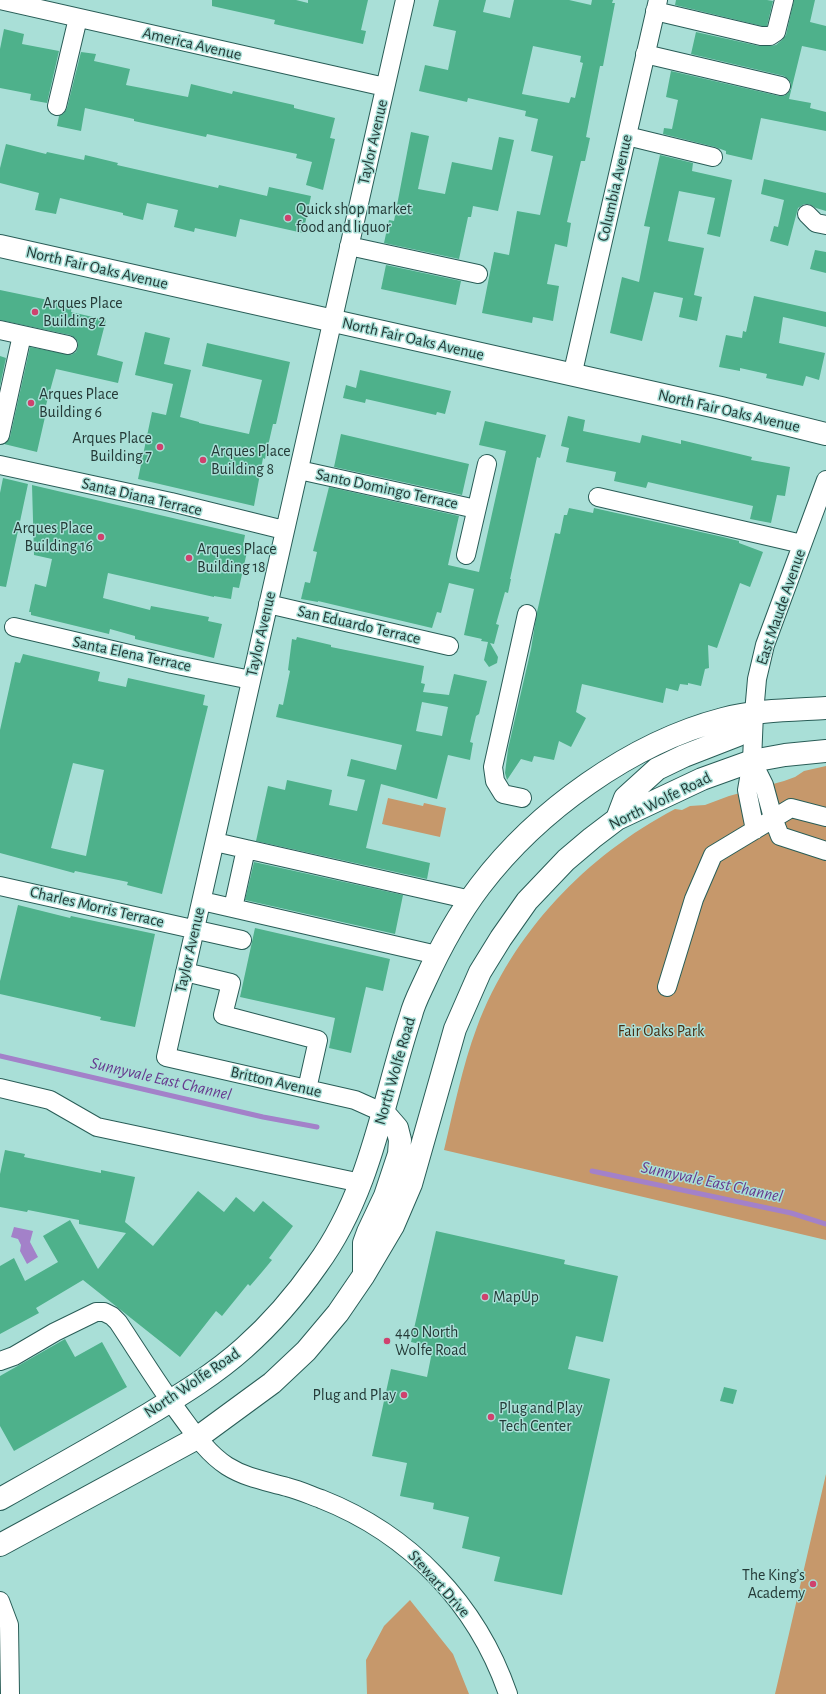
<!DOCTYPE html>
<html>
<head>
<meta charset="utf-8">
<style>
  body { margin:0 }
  canvas { display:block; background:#a9dfd7 }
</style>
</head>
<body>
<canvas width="826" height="1694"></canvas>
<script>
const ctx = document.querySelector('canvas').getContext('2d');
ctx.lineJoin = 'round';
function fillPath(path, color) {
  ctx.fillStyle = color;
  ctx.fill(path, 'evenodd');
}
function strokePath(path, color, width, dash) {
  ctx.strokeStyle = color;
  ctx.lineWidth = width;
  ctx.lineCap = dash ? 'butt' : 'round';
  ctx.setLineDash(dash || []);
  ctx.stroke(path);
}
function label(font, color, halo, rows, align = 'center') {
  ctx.font = font + ' "Alegreya Sans",sans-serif';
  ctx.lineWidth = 3;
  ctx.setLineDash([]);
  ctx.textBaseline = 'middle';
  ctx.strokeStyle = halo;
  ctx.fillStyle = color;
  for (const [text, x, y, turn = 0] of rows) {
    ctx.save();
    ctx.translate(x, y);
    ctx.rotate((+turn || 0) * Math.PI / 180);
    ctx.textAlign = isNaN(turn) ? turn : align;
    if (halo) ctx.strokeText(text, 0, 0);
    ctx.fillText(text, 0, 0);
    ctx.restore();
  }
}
fillPath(new Path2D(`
  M826,766v474l-382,-90c10,-41 18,-83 33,-123 36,-95 109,-171 198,-218l7,1 8,-4 15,-1 24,-9 55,-15 11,-4 9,-6z
  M388,798l35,8 1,-3 22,5 -6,29 -58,-13z
  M826,1474v220h-51z
  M410,1600l43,54 16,40h-102l-1,-34 18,-34z`), '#c6986b');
fillPath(new Path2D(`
  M14,1227l19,4 -3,11 8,15 -11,7 -7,-13 1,-6 -3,-6 -7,-2z`), '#a381c9');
strokePath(new Path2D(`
  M0,1056l263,61 54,10
  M592,1171l199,42 35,11`), '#a381c9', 5);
fillPath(new Path2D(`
  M212,0h84l12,3v-3h60l-7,30 5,1 -3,13 -89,-20 1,-4 -63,-14z
  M439,0h47l-3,12 27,6 4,-18h55l22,5 1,-5h21l-1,3h3l-12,63h-3l-14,71 4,1 -5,23h-4l-14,61 4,1 -4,24 -12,-3 -8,40 12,2 -6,35 -20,-4 -1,6 -50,-10 12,-61 15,3 8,-44 23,4 13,-59 -22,-5 7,-32 -13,-3 1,-5 -58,-13 -1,4 -48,-11 6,-26 23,5 8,-39 -23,-5zM533,46l48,10 -1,6 3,1 -8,35 -4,-1 -2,6 -47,-9z
  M676,0h91l6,1 -6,25h-5l-87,-21z
  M794,0h21l-5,22 16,4v25l-24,-5 -13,53 22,4 -1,5 16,4v19l-65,-13 -9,42 -26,-6v-3l-11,-4 -52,-13 1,-6 8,1 6,-29 -12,-3 5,-26 108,25h5l4,-3 3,-4v-6l-3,-4 -4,-3 -93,-22 5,-22 63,14h11l6,-1 6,-5 4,-5z
  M4,29l20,5 -2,10 37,7 -12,52 -17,-3 1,-6 -31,-6v-39z
  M81,52l15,2 -2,7 36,8 -4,16 62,12 3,-13 41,10 1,-3 61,14v3l41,10 -5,20 5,1 -12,51 -17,-5 6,-23 -16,-4 1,-4 -90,-20 -1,3 -72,-16v-2l-49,-11 -4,23 -24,-5 2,-10 5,-3 3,-5z
  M411,132l18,4 -11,53 27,5 7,-32 40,8 7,-33 15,3 -16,71 -25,-5 -2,11h-3l-9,42 -75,-16 5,-23 5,1z
  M6,144l40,10 1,-2 37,8 1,-5 33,8 -1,2 101,23 1,-3 48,11 2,-9 42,9 -8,37 -63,-14 -4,18 -41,-9 -1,4 -20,-5 4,-17 -31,-7 -4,17 -20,-5v-2l-63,-15 -4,16 -21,-4 4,-17 -39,-10v-15z
  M660,155l33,8 -1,8 40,9 -12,57 -13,-3 8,-36 -36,-7 -11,50 36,7 -10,47 8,2 -5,24 -18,-4 4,-19 -29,-6 -12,49 -32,-8 12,-56 17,5 11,-55 -6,-1z
  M764,179l62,14v18l-10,-3 -7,-4h-5l-6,4 -10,38 -18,-5 4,-15 4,1 6,-27 -23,-6z
  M815,250l11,2v21l-16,-4z
  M386,265l75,16 -5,24 -75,-16z
  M0,290l72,15 -1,7 35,8 -9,35 26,7 -5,21 -62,-14 -13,47 2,1 -8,35 -33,-8 6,-7 20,-90 41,8 5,-3 2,-5v-5l-3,-4 -5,-3 -70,-15z
  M754,296l72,16v15l-43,-10 -4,26 46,10 -6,27 -13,-4 -3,10 -37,-8 1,-4 -27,-6v3l-21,-4 7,-32 16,3 1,-7 3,1z
  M145,332l25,6 -6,26 27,6 -11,47 19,5v1l50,11 13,-54 -60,-14 5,-23 83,19 -14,62h-3l-8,35 -2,-1 -9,48 -116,-27 14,-67 14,3 7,-31 -38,-9z
  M0,356l6,2 -6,28z
  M360,370l91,21 -6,23 -8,-2 -1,3 -70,-16 -1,4 -22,-5 3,-13 10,3z
  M568,416l17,4 -2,11 57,12 2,-8 39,9v-4l71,17 -1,3 39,7 -5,29 -8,-1 -6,28 -21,-4 3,-13 -105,-24 -2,6 -32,-7 2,-9 -50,-10 3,-14 -8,-2z
  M485,421l61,14 -6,23 -3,-1 -27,122h1l-3,14 -3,-1 -9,32 3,1 -5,19 -4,-1 8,14 -1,6 -8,4 -5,-7 4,-18 -7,-1 1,-2 -18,-4 10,-46 -25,-6 -8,30 -4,-1 -5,16 -114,-27v1l-17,-3 4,-17 5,1 7,-31 -4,-1 16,-64 130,29 -11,49 31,7 27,-121 -27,-6z
  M341,434l128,30 -7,31 -128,-28z
  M3,478l25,6 -22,103 -6,-1v-93z
  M32,485l213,50 -2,11 5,1 -9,41 -6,-1 -2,12 -17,-3v1l-106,-24 -5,25 47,12 1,-4 58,11 -1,4 14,3 -8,34 -79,-19v-3l-25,-7 -1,5 -78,-19v-3h-2l6,-28 11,3 6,-28 -18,-4z
  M569,508l24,5 1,-5 129,29 16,4v2l24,9 -13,35 -10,-4 -23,65 -9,-3 1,23 -4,1 -4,17 -13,-3v2l-8,-1 -2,7 -12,-3 -3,15 -81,-19 -6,28 10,6 -15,29 -12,-6 -5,19 -20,-4 -2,6 -11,-3 -14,21 -2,-7 3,-24 23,-100 6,-37 18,-79 5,1 4,-19h3z
  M297,637l34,8v2l93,19 -3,17 4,1 -2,8 26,3 5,-21 33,7 -8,33 -3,2 -6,26 3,1 -3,17 -22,-5 -11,44 -56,-15 -15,64 64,15 -3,16 -171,-38 12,-55 17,4 2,-10 45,10 -3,15 28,6 8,-31 -18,-4 4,-17 45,11 6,-25 -126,-28 3,-13 4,1 7,-34 -2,-1 4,-31 4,1zM422,702l26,5 -6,29 -26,-5z
  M23,654l77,18 -2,9 28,6 2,-9 77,17 -2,10 5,1 -46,188 -35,-9 1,-3 -53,-11 -1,2 -74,-20v-123l15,-68 5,1zM73,763l31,7 -18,86 -35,-8z
  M254,862l149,33 -8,39 -150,-34z
  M18,905l52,13 1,-2 84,18 -20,93 -35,-7 1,-3 -101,-23v-13z
  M255,928l135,31 -7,32 -17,-4 -15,66 -22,-5 6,-30 -95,-21z
  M5,1150l20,4 -1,3 77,16v-3l34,7 -10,45 28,24 45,-55 26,21 12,-15 18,15 9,-11 30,25 -24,32 3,2 -10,12 -12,14 -2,-2 -26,32 -6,-5 -36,46 -97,-77 -47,28 3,5 -39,21v-68l14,-8 11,23 33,-19 -15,-26 27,-16 28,49 28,-36 -47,-9v-4l-51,-10 -1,2 -27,-5v-33z
  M436,1231l129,29 -1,4 54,12 -15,66 -27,-6 -8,33 42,10 -48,216 -68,-14 6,-24 -38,-9 7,-31 -36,-8 1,-6 -34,-7 7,-33 -35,-7 19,-87 36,8 6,-30 -22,-5z
  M65,1339l10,18 27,-15 25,45 -113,64 -14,-25v-50z
  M724,1387l13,3 -4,14 -13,-3z`), '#4eb18b');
const minor = new Path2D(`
  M0,0l385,87
  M655,11l106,25h9l6,-4 8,-32
  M645,54l136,32
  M57,106l21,-88
  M627,136l86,21
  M807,214l9,9 10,2
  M349,246l129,28
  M0,330l68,15
  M572,376l86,-376
  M0,435l22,-100
  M0,465l171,37 113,28
  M299,470l177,39
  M598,497l204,47
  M466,555l21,-91
  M268,604l181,42
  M14,627l158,37 79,16
  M752,761l12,24 9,33 7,18 46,15
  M522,798l-19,-4 -8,-13 -2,-14 34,-153
  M755,830l-8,-40 5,-29 2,-48 3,-34 8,-34 61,-165
  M215,842l256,58
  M0,886l242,54
  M202,901l235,54
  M233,908l13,-59
  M185,972l46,11 -8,32 95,25 -11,49
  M667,987l27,-88 19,-44 78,-47 35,9
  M0,1088l50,12 47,27 264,56
  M384,1113l-29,-13 -189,-43 239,-1057
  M0,1361l14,-5 41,-24 41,-20h8l8,4 6,6c20,30 39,61 61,91 14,19 28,40 48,53 19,12 39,15 60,21 12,3 23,8 34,12 89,35 156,105 187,195
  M0,1601l9,24 1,69`);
const major = new Path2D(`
  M0,246l721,162 105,26
  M617,819l8,-21 32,-29 27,-13 54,-21 9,-9 7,-13
  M364,1274v-31l4,-11 17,-36 14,-42 1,-14 -3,-12 -13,-15
  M0,1499c50,-28 100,-56 149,-85 33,-20 66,-40 95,-66 27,-24 52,-53 73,-83 54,-74 66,-165 94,-250 3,-12 9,-23 14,-34 15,-33 33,-66 55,-95 57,-75 151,-143 243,-167 33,-9 69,-9 103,-11
  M0,1545l197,-107 75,-55 34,-32 32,-38 26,-38 29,-49 18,-42 44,-155 25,-57 21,-34 26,-37 39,-41 26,-22 25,-19 85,-40 50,-18 33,-6 41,-4`);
strokePath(minor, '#295d57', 20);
strokePath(major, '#295d57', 24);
strokePath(minor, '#fff', 18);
strokePath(major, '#fff', 22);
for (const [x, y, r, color] of [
  [288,218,4,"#cf426e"],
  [35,312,4,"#cf426e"],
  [31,403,4,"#cf426e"],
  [160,447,4,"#cf426e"],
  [203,460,4,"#cf426e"],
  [101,537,4,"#cf426e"],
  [189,558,4,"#cf426e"],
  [485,1297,4,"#cf426e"],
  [387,1341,4,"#cf426e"],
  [404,1395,4,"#cf426e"],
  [491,1417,4,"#cf426e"],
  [813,1584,4,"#cf426e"]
]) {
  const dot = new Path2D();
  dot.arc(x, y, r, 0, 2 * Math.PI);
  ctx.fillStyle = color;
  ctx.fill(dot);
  strokePath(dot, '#a9dfd7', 1.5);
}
label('16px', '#243a37', '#a9dfd7', [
  ["America Avenue",192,44,13],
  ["Taylor Avenue",373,142,-77],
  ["Columbia Avenue",615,188,-77],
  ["North Fair Oaks Avenue",97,268,13],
  ["North Fair Oaks Avenue",413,339,13],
  ["North Fair Oaks Avenue",729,411,13],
  ["Santo Domingo Terrace",387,489,12],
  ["Santa Diana Terrace",142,497,13],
  ["East Maude Avenue",781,607,-71],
  ["San Eduardo Terrace",359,625,13],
  ["Taylor Avenue",261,634,-77],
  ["Santa Elena Terrace",132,654,12],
  ["North Wolfe Road",660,801,-26],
  ["Charles Morris Terrace",97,907,13],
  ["Taylor Avenue",190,950,-77],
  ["North Wolfe Road",395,1071,-74],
  ["Britton Avenue",276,1082,13],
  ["North Wolfe Road",192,1383,-34],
  ["Stewart Drive",439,1584,48]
]);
label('16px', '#243a37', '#a9dfd7', [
  ["Quick shop market",296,209],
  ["food and liquor",296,227],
  ["Arques Place",43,303],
  ["Building 2",43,321],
  ["Arques Place",39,394],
  ["Building 6",39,412],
  ["Arques Place",152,438,"right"],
  ["Building 7",152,456,"right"],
  ["Arques Place",211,451],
  ["Building 8",211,469],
  ["Arques Place",93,528,"right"],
  ["Building 16",93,546,"right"],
  ["Arques Place",197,549],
  ["Building 18",197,567],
  ["MapUp",493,1297],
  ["440 North",395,1332],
  ["Wolfe Road",395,1350],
  ["Plug and Play",396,1395,"right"],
  ["Plug and Play",499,1408],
  ["Tech Center",499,1426],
  ["The King’s",805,1575,"right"],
  ["Academy",805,1593,"right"]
], 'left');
label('16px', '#472d12', '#a9dfd7', [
  ["Fair Oaks Park",661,1031]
]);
label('italic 17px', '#66398f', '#a9dfd7', [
  ["Sunnyvale East Channel",161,1079,13],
  ["Sunnyvale East Channel",712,1182,12]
]);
</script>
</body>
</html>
